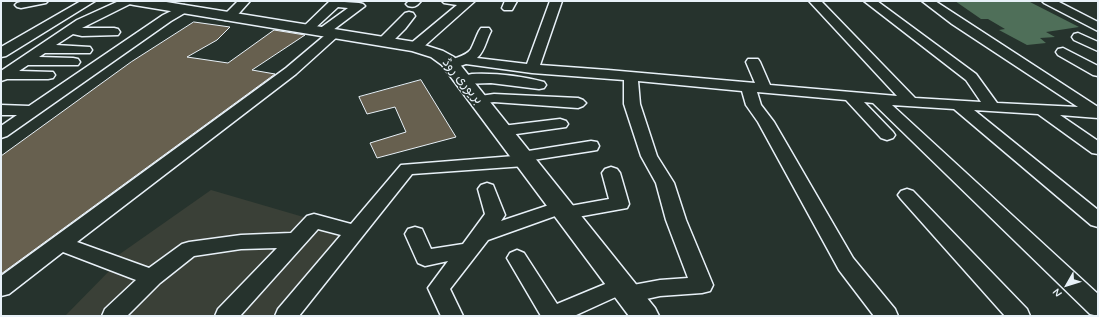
<!DOCTYPE html>
<html>
<head>
<meta charset="utf-8">
<style>
  body { margin:0 }
  #map { position:relative; width:1099px; height:317px; overflow:hidden; background:#26332d; font-family:Mynerve,sans-serif }
  canvas { display:block }
  .frame { position:absolute; inset:0; border:2px solid #e8f1f8; pointer-events:none }
  .north { position:absolute; left:1047px; top:265px; width:40px; height:40px; -webkit-text-stroke:3px #26332d; paint-order:stroke; rotate:231deg; font-size:11px; font-weight:700; line-height:16px; text-align:center; color:#e8f1f8 }
  .north::after { content:''; display:block; margin:auto; width:14px; height:18px; background:#e8f1f8; clip-path:polygon(50% 0,100% 100%,50% 72%,0 100%) }
</style>
</head>
<body>
<div id="map">
<canvas width="1099" height="317"></canvas>
<div class="frame"></div>
<div class="north">N</div>
</div>
<script>
const ctx = document.querySelector('canvas').getContext('2d');
ctx.lineJoin = 'round';
function fillPath(path, color) {
  ctx.fillStyle = color;
  ctx.fill(path, 'evenodd');
}
function strokePath(path, color, width, dash) {
  ctx.strokeStyle = color;
  ctx.lineWidth = width;
  ctx.lineCap = dash ? 'butt' : 'round';
  ctx.setLineDash(dash || []);
  ctx.stroke(path);
}
function label(font, color, halo, rows, align = 'center') {
  ctx.font = font + ' Mynerve,"Playpen Sans Arabic",sans-serif';
  ctx.lineWidth = 3;
  ctx.setLineDash([]);
  ctx.textBaseline = 'middle';
  ctx.strokeStyle = halo;
  ctx.fillStyle = color;
  for (const [text, x, y, turn = 0] of rows) {
    ctx.save();
    ctx.translate(x, y);
    ctx.rotate((+turn || 0) * Math.PI / 180);
    ctx.textAlign = isNaN(turn) ? turn : align;
    if (halo) ctx.strokeText(text, 0, 0);
    ctx.fillText(text, 0, 0);
    ctx.restore();
  }
}
fillPath(new Path2D(`
  M211,190l137,40 -65,86h-218l53,-54 -1,-6z`), '#3a4037');
fillPath(new Path2D(`
  M955,1h73l51,26 -33,5 9,5 -15,1 6,5 -19,2 -28,-15 6,-1 -17,-10h-7z`), '#4f6f59');
const building = new Path2D(`
  M194,22l36,5 -13,13 -30,17 41,6 46,-33 31,5 -53,35 23,4 -274,200v-118l130,-94z
  M421,80l35,57 -79,21 -7,-15 36,-11 -11,-25 -28,7 -8,-17z`);
fillPath(building, '#67604f');
strokePath(building, '#e8f1f8', 1);
const minor = new Path2D(`
  M24,1h24l-2,2 -25,5 -4,-1 -2,-2 2,-2z
  M81,1h14l-89,55 -5,1v-10z
  M119,1h15l-2,2 -50,25h32l4,1 2,3 -2,3 -36,1 -9,-2 -17,11 34,2 2,3 -2,3h-45l-6,4 34,1 5,1 2,3 -2,3h-50l-9,6 34,1 2,3 -2,3 -5,1h-41l-6,2v-10l76,-51z
  M238,1h12l-17,19h-8l-2,-3 2,-3z
  M330,1l29,2 4,1 2,2 -32,24 4,1 2,3 -2,3 -41,37 -219,168 72,26 33,-24 7,-2 52,-7 50,-2 16,-17 7,-2 37,10 50,-59 113,-9 2,-3 6,-1 69,-11 6,1 2,4 -2,4 -6,1 -58,9 -2,5 -6,1 -113,8 -113,142h-24l3,-7 63,-74 -23,-6 -78,87h-25l3,-7 59,-61 -36,1 -47,7 -34,27 -33,33h-25l3,-7 31,-29 -73,-28 -54,42 -8,2v-20l285,-208 38,-32 -5,-1 -2,-3 2,-3 29,-21 -10,-1 -27,25h-8l-2,-3z
  M409,1h12c-4,5 -7,7 -13,5l-2,-2z
  M442,1h33l-55,49h-10l-2,-3 2,-3 47,-39 -13,-2z
  M505,1h12l-5,9h-8l-2,-2z
  M550,1h12l-22,64 68,5 147,13 -9,-21 2,-3h10l2,3 10,23 127,11 -88,-95h12l94,97 66,4 -15,-22 -102,-79h13l99,73 21,29 81,4 -126,-83 -30,-23h13l163,106v11l-38,-3 38,26v13l-6,-1 -54,-39 -64,-4 124,100v17l-7,-2 -137,-116 -62,-4 206,189v22l-8,-2 -217,-211 -9,-1 29,30 2,3 -2,3 -6,2 -6,-2 -35,-38 -89,-8 4,13 13,17 79,136 42,51 3,7h-24l-35,-46 -81,-148 -12,-17 -4,-14 -104,-10 2,23 17,52 17,27 12,37 27,65 -3,6 -8,2 -42,3 -32,7 -8,-3 -2,-4 -44,20h-33l-34,-58 3,-5 7,-3 7,3 33,51 65,-27 8,2 3,6 27,-5 28,-2 -22,-58 -10,-37 -15,-27 -17,-52v-24l-92,-7 -66,-9 -15,5 -5,-1 -2,-3c6,-8 21,-7 27,-16 3,-6 5,-12 8,-18l2,-3h8l2,3c-5,9 -6,20 -14,27l50,6z
  M1042,1h15l41,21v9l-54,-28z
  M184,5l4,2 2,2 -2,2 -17,10 -164,115 -6,2v-12l16,-11h-16v-10l28,1 134,-91z
  M409,12l4,1 2,3 -10,13 -16,16h-10l-1,-3 1,-3 26,-26z
  M1078,33l20,9v9l-24,-11 -2,-3 2,-3z
  M1063,48l35,18v10l-5,-1 -35,-20 -2,-3 2,-3z
  M472,74c24,-1 49,2 72,8l2,3 -2,3 -5,1 -48,-6 -28,1 -5,-1 -2,-3 2,-3z
  M494,94l84,4 5,2 3,3 -3,3 -5,2 -84,-6 -16,2 -5,-1 -2,-3 2,-3z
  M560,119l6,2 2,3 -2,3 -64,9 -6,-2 -2,-3 2,-3 6,-2z
  M611,167l6,2 3,4 9,31 -2,4 -61,11 -7,-1 -1,-3 -70,25 -38,49 13,27h-22l-13,-28 20,-27 -23,5 -7,-3 -13,-29 3,-5 7,-2 7,2 9,20 32,-5 22,-30 -7,-25 3,-4 6,-2 6,2 12,30 -4,6 60,-20 7,2 2,3 39,-7 -7,-26 3,-4z
  M907,189l6,2 114,118 3,7h-25l-104,-117 -3,-4 3,-4z`);
const major = new Path2D(`
  M127,1h33l255,41 28,9 11,6 201,251 4,8h-30l-187,-251 -11,-8 -19,-6 -278,-46 -5,-1z`);
strokePath(minor, '#e8f1f8', 3);
strokePath(major, '#e8f1f8', 3);
fillPath(minor, '#26332d');
fillPath(major, '#26332d');
label('13px', '#e8f1f8', '#26332d', [
  ["بریوری روڈ",462,82,50]
]);
</script>
</body>
</html>
